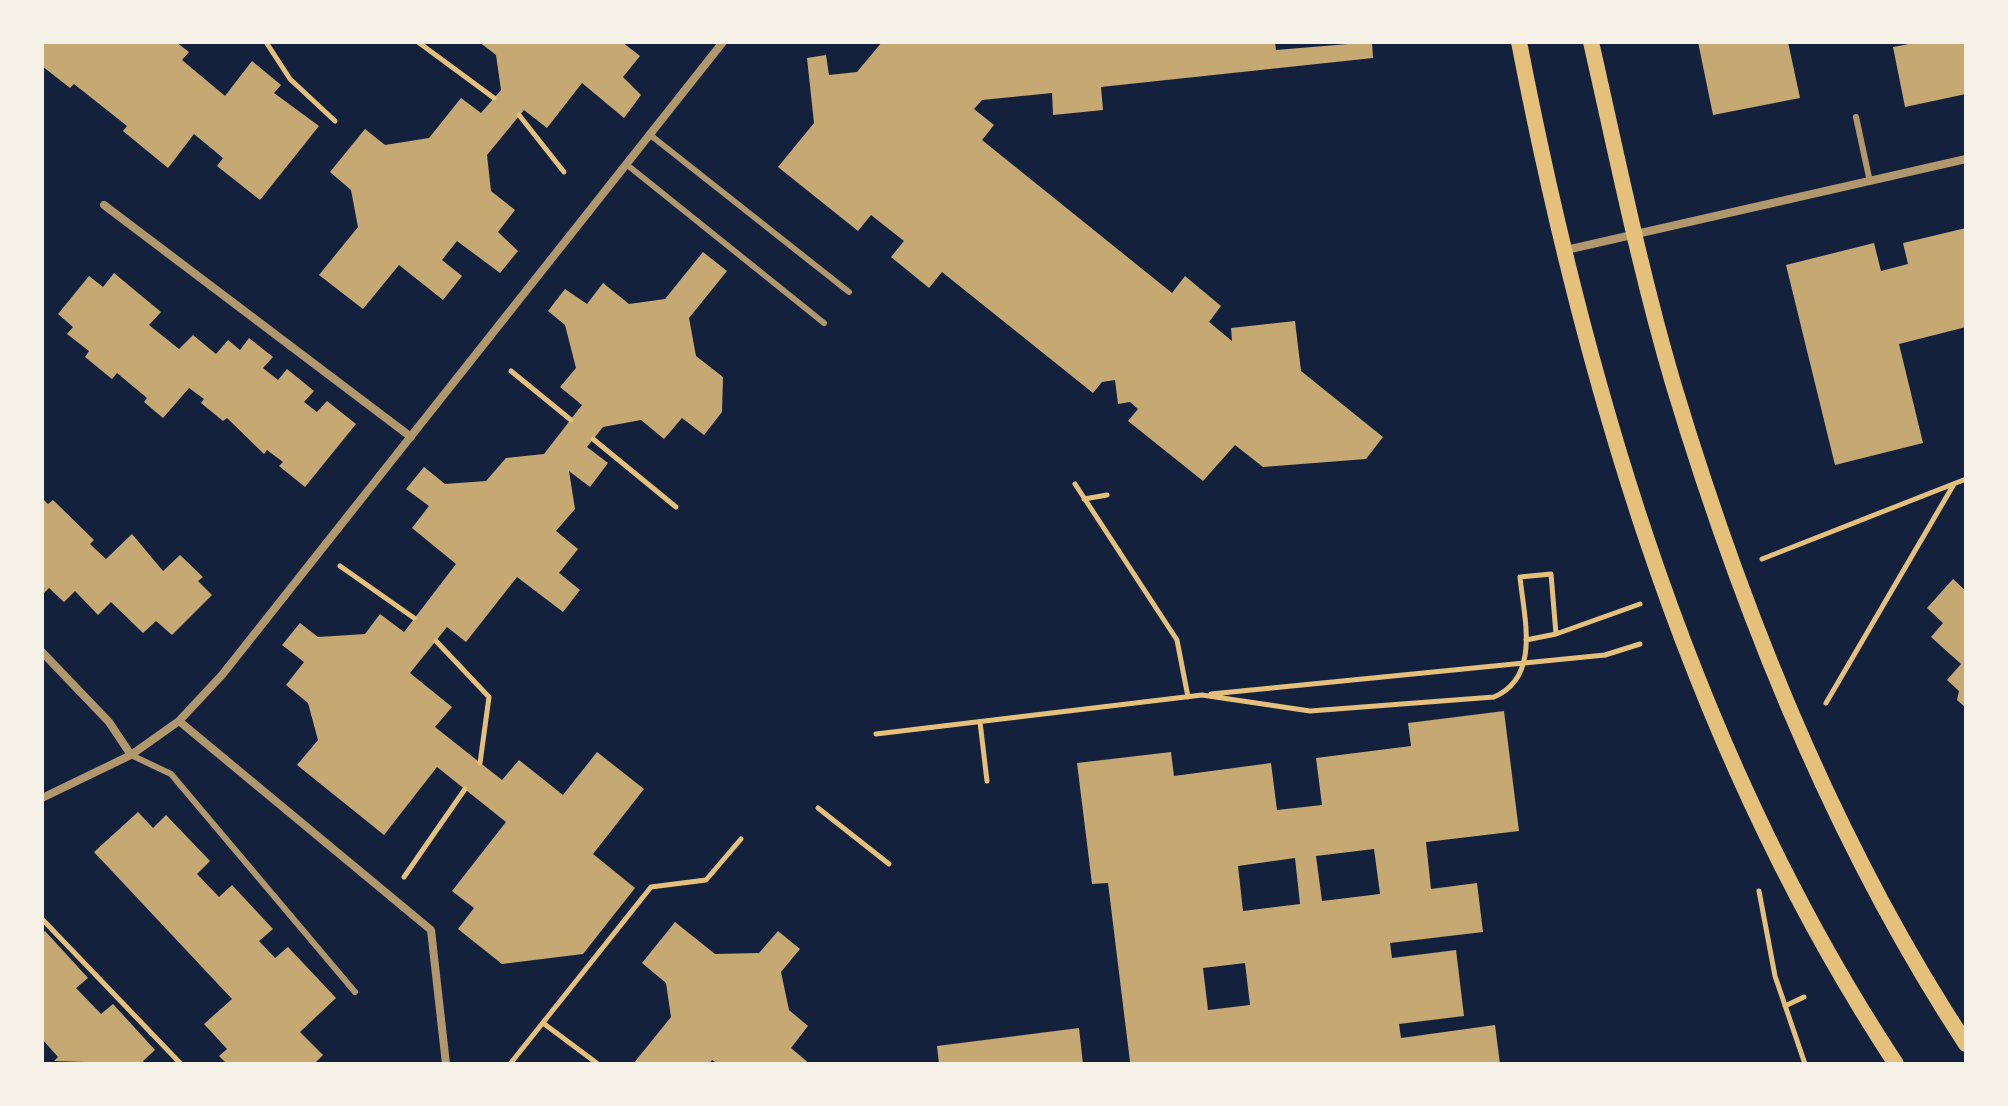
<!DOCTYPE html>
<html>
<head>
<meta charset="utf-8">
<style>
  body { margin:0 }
  #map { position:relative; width:2008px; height:1106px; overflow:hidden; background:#14213d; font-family:Karla,sans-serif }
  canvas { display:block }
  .frame { position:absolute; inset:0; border:44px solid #f6f1e7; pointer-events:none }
</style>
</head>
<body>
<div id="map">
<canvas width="2008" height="1106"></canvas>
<div class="frame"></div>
</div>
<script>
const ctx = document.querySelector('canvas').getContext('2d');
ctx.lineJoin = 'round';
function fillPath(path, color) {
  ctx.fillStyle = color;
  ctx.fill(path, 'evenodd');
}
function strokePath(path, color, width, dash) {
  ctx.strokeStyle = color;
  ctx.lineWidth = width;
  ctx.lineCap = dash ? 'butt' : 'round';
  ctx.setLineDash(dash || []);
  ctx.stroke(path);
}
fillPath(new Path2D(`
  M42,42h134l13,10 -7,8 43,36 27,-35 29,24 -7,8 45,33 -59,74 -43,-34 6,-8 -29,-24 -26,34 -45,-37 4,-5 -53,-42 -4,4 -28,-22z
  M479,42h143l18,14 -17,21 18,18 -17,23 -42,-35 -35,45 -23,-18 -37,45 4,36 24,19 -17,22 20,19 -18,22 -43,-32 -15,19 20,16 -19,24 -44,-35 -36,44 -44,-34 39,-48 -7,-37 -21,-18 35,-43 20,16 44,-7 32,-40 20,15 20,-23 -5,-35z
  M882,42h393l1,8 96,-8 1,16 -272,29 2,23 -50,5 -1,-22 -70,7 -8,9 20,16 -12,15 190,153 13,-17 36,30 -12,16 23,19 -1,-13 64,-7 6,50 82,66 -17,22 -103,8 -28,-22 -32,36 -75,-60 10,-12 -8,-7 -12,2 -3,-24 -13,2 -9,11 -151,-121 -13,16 -38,-31 13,-16 -33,-26 -13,16 -80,-64 36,-44 -7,-65 19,-3 3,20 28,-3z
  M1698,42h90l12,56 -87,17z
  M1919,42h47v52l-61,13 -12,-60z
  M1966,228v99l-67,17 24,99 -88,22 -49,-200 88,-22 7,28 27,-7 -5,-21z
  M703,252l24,19 -38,47 7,38 27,21 -1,35 -18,23 -22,-17 -18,21 -23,-19 -38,7 -16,20 21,16 -18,24 -21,-16 6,38 -19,22 22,18 -19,24 21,17 -17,22 -46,-35 -51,65 -19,-15 -37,46 42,34 -17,20 67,53 17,-20 44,35 34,-43 47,37 -51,65 42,34 -52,66 -81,10 -44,-35 16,-21 -22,-17 54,-69 -69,-55 -53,68 -87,-70 21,-25 -10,-37 -22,-18 18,-23 -22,-17 18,-22 18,14 47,-3 15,-20 24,18 52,-68 -44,-36 17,-22 -23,-17 18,-22 21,17 41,-3 20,-23 38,-4 38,-49 -22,-18 16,-19 -11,-43 -17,-14 17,-22 22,15 16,-21 26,21 36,-5z
  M114,273l47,39 -12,13 30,24 14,-14 23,19 12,-14 12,10 9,-12 24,19 -10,11 15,12 9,-11 27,22 -10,11 13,10 10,-11 29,23 -51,63 -26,-21 4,-4 -16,-12 -3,4 -37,-36 -4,3 -22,-18 3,-4 -15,-11 -26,30 -19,-16 3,-4 -30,-25 -5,6 -27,-22 4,-6 -22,-17 6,-7 -15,-13 31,-38 14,11z
  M42,498l6,6 5,-4 41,40 -4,4 16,15 26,-25 31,37 17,-16 23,22 -5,4 14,14 -40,40 -16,-14 -13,12 -32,-31 -13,13 -23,-24 -11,11 -15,-14 -7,7z
  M1953,579l13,12v117l-9,-8 2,-9 -12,-11 14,-16 -30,-27 12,-14 -16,-15z
  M1504,711l15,120 -93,11 5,47 46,-6 6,49 -93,11 2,15 64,-8 8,66 -65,8 2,14 94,-13 5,39 -370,-2 -22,-179 -16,1 -15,-121 94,-11 3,24 97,-13 6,47 45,-5 -6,-47 95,-12 -3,-23zM1374,849l6,45 -58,7 -6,-45zM1295,858l5,46 -57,7 -5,-45zM1245,963l5,42 -42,5 -5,-42z
  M138,812l15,16 13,-13 44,46 -13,13 22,23 13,-12 41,44 -14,12 16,17 13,-11 48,51 -36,34 23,23 -9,9h-87l-8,-8 8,-7 -23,-25 28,-25 -138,-147z
  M675,922l40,32 44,-1 19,-22 22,18 -19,23 8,38 19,16 -17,22 19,16h-92l-6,-4 -3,4h-76l38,-47 -5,-34 -24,-20z
  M45,931l43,47 -12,10 25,26 12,-10 42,46 -12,11 3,3 -92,-3 4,-4 -16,-18v-105z
  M1079,1028l4,36h-144l-2,-18z`), '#c6a872');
strokePath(new Path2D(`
  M266,42l24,37 45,42
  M418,42l76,56
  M519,115l45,57
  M511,371l60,49
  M593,439l83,68
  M1075,484l102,156 11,57
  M1084,499l23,-4
  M1762,559l204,-80
  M340,566l74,52
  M1526,640l30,-6
  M436,641l53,56 -9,66
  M1211,694l394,-39 35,-11
  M1826,703l128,-219
  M980,722l7,59
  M876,734l326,-39 108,16 184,-14c47,-20 30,-79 26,-120l31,-3 5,60 84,-30
  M818,808l71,56
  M404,877l61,-88
  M1759,891l16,85 30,88
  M42,919l139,145
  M1785,1006l19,-9
  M543,1023l55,41
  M510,1064l141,-177 55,-7 35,-41`), '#e5c07b', 5);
strokePath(new Path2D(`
  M1856,117l14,65
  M649,134l200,158
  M626,164l198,159
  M131,755l40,19 184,218`), '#b1986c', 6);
strokePath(new Path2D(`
  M104,205l307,232
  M1566,250l400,-91
  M42,652l67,70 22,33
  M179,721l252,209 15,134
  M42,798l89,-43 48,-34 43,-46 501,-633`), '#b1986c', 8);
strokePath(new Path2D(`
  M1519,42c69,356 176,717 377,1022
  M1591,42c26,114 49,229 82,341 69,230 161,460 293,661`), '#e5c07b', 16);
</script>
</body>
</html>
